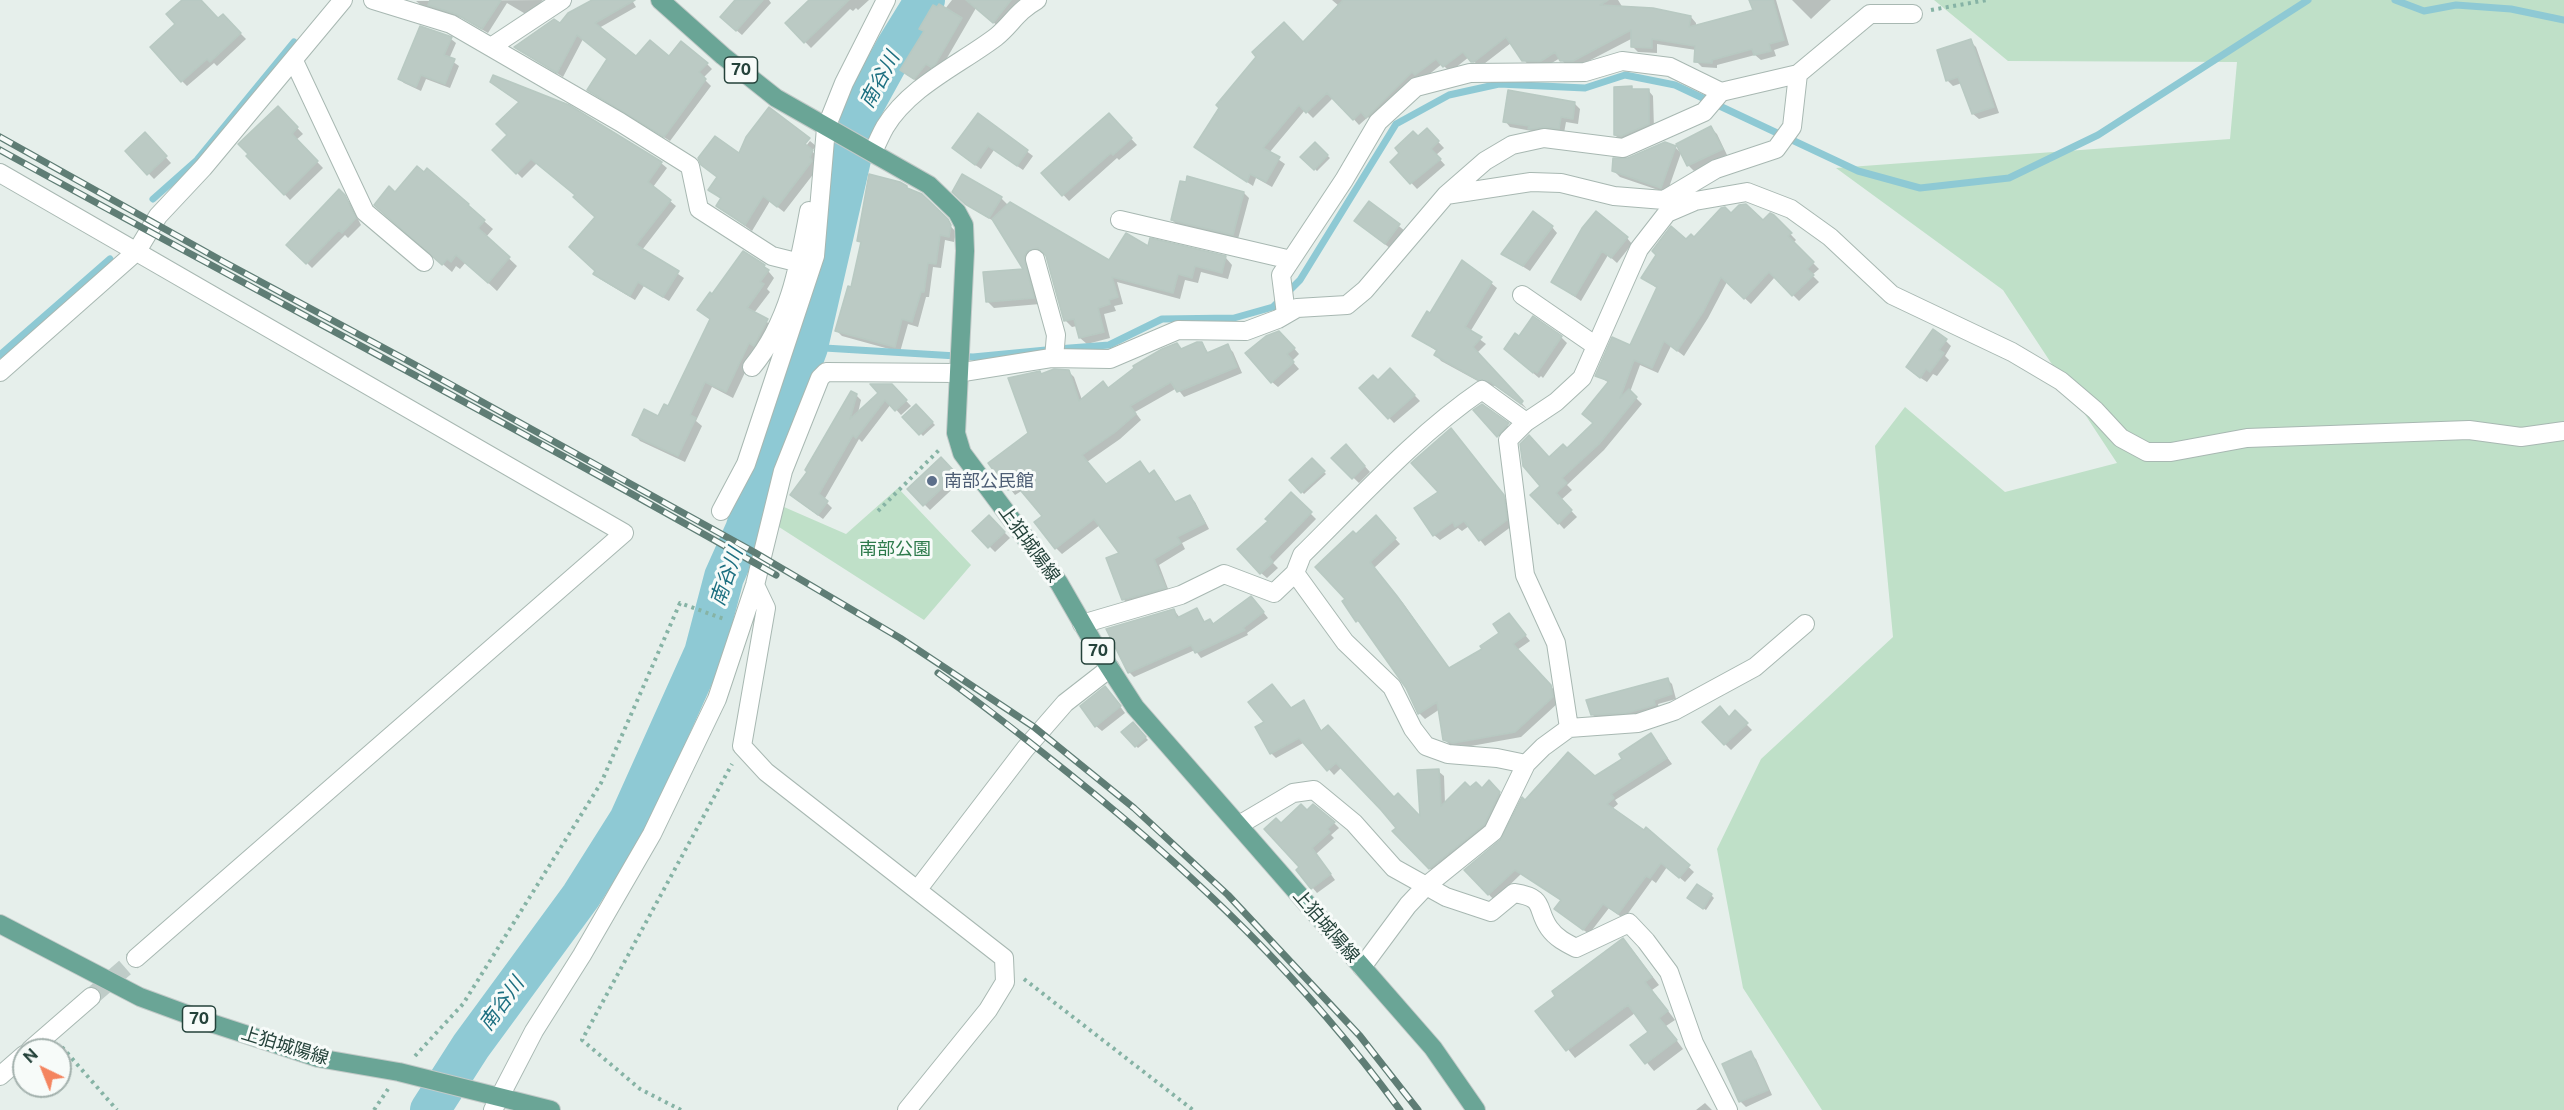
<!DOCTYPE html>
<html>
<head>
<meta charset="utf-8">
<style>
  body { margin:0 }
  #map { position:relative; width:2564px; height:1110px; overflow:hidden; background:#e6efeb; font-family:"Public Sans",sans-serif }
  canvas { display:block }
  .north { position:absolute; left:12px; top:1038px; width:60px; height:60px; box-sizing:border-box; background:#f7fbf9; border:2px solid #a3b1ad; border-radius:50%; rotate:317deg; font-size:16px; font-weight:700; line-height:24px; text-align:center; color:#24423a }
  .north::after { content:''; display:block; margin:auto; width:21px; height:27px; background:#f4845f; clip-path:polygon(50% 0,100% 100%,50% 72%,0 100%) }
</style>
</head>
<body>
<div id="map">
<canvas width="2564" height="1110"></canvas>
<div class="north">N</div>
</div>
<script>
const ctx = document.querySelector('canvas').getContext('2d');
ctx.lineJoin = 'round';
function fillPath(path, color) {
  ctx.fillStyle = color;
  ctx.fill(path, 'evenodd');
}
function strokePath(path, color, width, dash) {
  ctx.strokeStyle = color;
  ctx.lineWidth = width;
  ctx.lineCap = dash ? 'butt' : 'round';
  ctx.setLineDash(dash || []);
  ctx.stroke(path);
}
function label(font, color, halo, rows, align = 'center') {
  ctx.font = font + ' "Public Sans","Noto Sans JP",sans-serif';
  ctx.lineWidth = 6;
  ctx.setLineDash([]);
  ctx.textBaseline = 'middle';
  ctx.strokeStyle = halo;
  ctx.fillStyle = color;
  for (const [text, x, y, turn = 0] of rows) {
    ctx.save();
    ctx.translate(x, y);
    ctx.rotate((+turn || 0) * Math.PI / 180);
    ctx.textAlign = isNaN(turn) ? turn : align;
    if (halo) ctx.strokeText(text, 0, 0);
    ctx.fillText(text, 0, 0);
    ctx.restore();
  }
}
fillPath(new Path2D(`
  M1934,0h630v1110h-742l-79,-122 -26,-139 44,-90 132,-122 -18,-191 30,-39 100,85 112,-29 -114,-173 -167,-122 394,-29 7,-77 -229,-1z
  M898,488l73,77 -47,55 -145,-93 5,-20 62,27z`), '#bfe0c8');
fillPath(new Path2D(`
  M184,0h15l19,20 5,-4 23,23 -29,27 -3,-3 -27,23 -5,-5 -5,-57z
  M543,0l-14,16 -22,-13 -19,30 -26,-15 -40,-12 -6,-5z
  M595,0h37l4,7 -37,21 38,31h32l38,5 5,5 -9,9 8,8 -41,55 -81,-51 19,-30 -25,-21 -20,38 -47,-29 44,-23z
  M737,0h32l2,3 -29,32 -14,-12z
  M811,0h58l-11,10 -2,-2 -3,3 -3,-2 -39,39 -24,-25z
  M952,0h69l-22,27 -23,-19 -36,62 -3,1 -5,-3 -12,15 -13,-8 18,-43 -4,-3 24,-20z
  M1332,0h286l5,8 68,9 5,6v4l59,-16 -4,-11h25l13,45 -15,5 2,6 -15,4 -6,-5 -38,10v3l-15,-1 -6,-6v-11l-39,-6v9l-19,-1 -6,-6 1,-8 -54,28h-12l-7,-8 -13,8h-18l-18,-23 -31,24 -11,-10 -19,15 -8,-8 -20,16 -3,-3 -46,45 -5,-5 -9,8 -25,-28 -21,21 -8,-8 -36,43 16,11 -13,23 -16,-9 -3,8 -58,-39 108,-103 36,-38z
  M1792,0h39l-20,19z
  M451,39l5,4 -7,16 10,7 -9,22 -24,-9 -5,12 -17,-8 -5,-4z
  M1970,41l6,6 23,66 -20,6 -6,-5 -11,-31 -9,3 -6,-6z
  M497,87l164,76 6,5 -14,19 23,19 -34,44 42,28 -15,23 -25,-15 -9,14 -35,-21 -5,-5 2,-3v-54l-21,-21 -39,-33 -15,15 -28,-28 15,-15 11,-32z
  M1648,90l5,6 1,33 -34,11 -5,-5z
  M1575,104l5,5 -2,15 -12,-2 -2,11 -29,1 -3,-3 -22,-4 -5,-6z
  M278,108l25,26 -7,6 27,28 -33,32 -42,-44z
  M978,115l55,41 -10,14 -29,-20 -13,19 -21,-15z
  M1109,115l28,30 -18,15 -2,-2 -48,43 -26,-28z
  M1711,128l6,6 10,21 -33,16 -5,-5 -11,-22z
  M1427,130l17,18 -8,7 9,10 -28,24 -25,-27z
  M145,135l26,28 -17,16 -27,-28z
  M810,141l6,5 -4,5 6,7v10l-34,44 -14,-11 -18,30 -34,-25 4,-6 -12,-10 29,-34 60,-7 3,2z
  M1315,144l15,14 -13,13 -14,-14z
  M1675,147l6,6 -14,40 -47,-16 -6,-6z
  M427,171l66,58 -7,8 31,29 -20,25 -31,-29 -6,7 -4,-3 -4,6 -68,-59 11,-19z
  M906,187l15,8 35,37 -2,10 -9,-2 -4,28 -8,-1 -4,30h-3l-8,30 -10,-3 -8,28 -58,-16 -5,-5 15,-42 10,-45 -3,-4z
  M339,191l11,12 11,22 -13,13 -3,-3 -33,33 -24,-24z
  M954,191l47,7 7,7 102,57 39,-14 2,-8 75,18 6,7 -4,14 -27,-7 -3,11 -13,-3 -5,19 -63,-17 6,22 -9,2 2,5 -12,3 6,24 -23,6 -7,-6 -3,-12 -5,1 -7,-7 -19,-66 -12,3 6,47 -46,4 -7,-7 39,-31 -29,-47 -24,-14z
  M1244,193l5,5 -11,41 -61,-14 -5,-5z
  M1370,203l35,28 -14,18 -29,-23z
  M1731,216l32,6 10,-6 23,24 -3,3 26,26 -7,6 7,7 -20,19 -24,-24 -24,27 -24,-22 -19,36 -24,38 -13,-10 -13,27 -18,-8 -10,27 12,12 -38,46 -37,35 5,5 -11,10 16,17 -13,12 -31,-34 9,-9 8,-27 17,-9 28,-27 14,-40 -12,-8 34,-28 27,-58 -15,-11 43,-37z
  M1552,227l5,6 -27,38 -27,-17z
  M1584,229l43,9 5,6 -15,19 -9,-8 -27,46 -28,-19z
  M764,266l10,12 -7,11 3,3 -16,21 20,14 -18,22 -23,49 -21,-11 -16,34 6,5 -17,36 -45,-21 -6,-7 25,-16 10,-10 42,-88 -12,-10 14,-14z
  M1491,283l6,5 -27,44 16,12 -9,9 50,56 -31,-23 -11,-1 -44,-24 -5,-6 2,-3 -24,-17 17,-20z
  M1561,337l6,6 -24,35 -2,-2 -2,2 -27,-23 7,-17z
  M1285,338l14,16 -7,7 7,8 -21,18 -6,-5z
  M1946,341l5,5 -6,10 4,4 -12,16 -4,-2 -6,8 -14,-9z
  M1202,343l7,11 18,-8 6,6 9,21 -58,24 -7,-9 -42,24 6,8 -21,19 -33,23 19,23 34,-22 10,12 4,-3 6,6 16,25 14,-6 5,5 14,27 -27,14 3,6 -26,16 11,29 -40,11 -6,-5 -16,-41 14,-5 -22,-29 -38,29 -6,-6 -12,-32 -21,-26 -8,5 -25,-32 40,-29 12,-59 26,-4 6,6 8,23 27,-10 68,-46 5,6z
  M1390,370l30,31 -26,22 -33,-35 17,-6z
  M891,385l20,21 -10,9 -10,-11 -29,38 -3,-3 -35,61 8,8 -9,11 -26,-19 12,-28 47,-77 5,5 -3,13z
  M916,406l19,19 -12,11 -19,-19z
  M1482,406l31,24 -9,12 -28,-32z
  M1456,435l53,68 3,23 -27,20 -16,-20 -7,5 -4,-3 -18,12 -6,-5 6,-43z
  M1351,451l19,21 -11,11 -26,-25z
  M941,459l21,21 -32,30 -21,-21z
  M1312,460l14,14 -22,20 -13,-14z
  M1291,494l25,25 -43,44 5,5 -11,10 -6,-5 9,-52z
  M989,517l21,21 -15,14 -21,-21z
  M1376,518l24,26 -26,24 29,35 47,67 34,-21 17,-15 8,-19 21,26 -13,9 39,42 2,11 -37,34 -61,11 -10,-3 -5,-5 -5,-31 -15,10 -6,-6 -12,-26 -43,-62 -7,-4 -10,-22 9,-63z
  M1256,603l12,15 -21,15 1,2 -47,23 -6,-8 -61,27 -5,-5 45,-62 6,8 17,-8 8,12 5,-2 5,5z
  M1667,679l5,5 4,15 -18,5 1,5 -27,8 -35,2 -5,-5z
  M1111,694l14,19 -23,18 -6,-5z
  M1304,702l18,30 72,67 28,21 16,-49 6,5 1,28 25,-15 12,1 7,-7 15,15 -15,32 -54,44 -41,-43 4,-3 -56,-61 -8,8 -29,-33 -29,16 -5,-5 20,-44z
  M1735,713l17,17 -21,20 -27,-27 25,-4z
  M1133,724l15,16 -10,8 -15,-16z
  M1651,735l21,29 -57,36 3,4 -6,5 32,23 3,-3 47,43 -9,10 -18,-15 -11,16 -4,-3 -28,39 -15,-11 -20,26 -27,-20v-13l-41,-27 -27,26 -28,-30 36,-29 24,-39 69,-24 29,-18z
  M1307,812l27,11 5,5 -8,7 3,3 -18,16 19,26 -18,13 -19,-23 4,-3 -21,-42z
  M1711,895l3,3 -8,12 -15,-10z
  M1631,948l28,37 -7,5 23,30 -9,6 17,23 -29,22 -22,-26 18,-13 -15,-19 -60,45 -38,-47z
  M1750,1053l6,6 16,36 -26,12 -6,-6z
  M1705,1103l7,7h-16z`), '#0003');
strokePath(new Path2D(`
  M2395,0l29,11 32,-6 55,4 53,11
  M153,199l44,-39 97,-118
  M808,347l165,10 73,-7
  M1057,349l52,-4 53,-26 72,-1 39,-11 27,-27 96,-156 53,-29 50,-11 86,4 40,-13 50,10 183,86 62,17 89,-10 89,-43 210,-135
  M0,355l110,-96`), '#8ec9d4', 7);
strokePath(new Path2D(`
  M430,1110l41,-64 110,-150 48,-76 75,-167 20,-76 21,-47 30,-93 33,-90 55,-240 33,-60 29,-47`), '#8ec9d4', 40);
const building = new Path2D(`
  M182,0h19l17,18 5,-4 18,19 -31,29 -3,-3 -26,23 -31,-35 25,-23 -9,-10z
  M430,0h71l-19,29 -26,-15 -28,-9z
  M592,0h43l-40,23 41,33 14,-16 19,16 12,-15 27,22 -9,9 7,7 -42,58 -77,-47 20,-31 -30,-24 -20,38 -43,-26 40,-28 6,4 8,-10z
  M735,0h28l-27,31 -16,-14z
  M809,0h40l-45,43 -19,-20z
  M966,0h45l-18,23z
  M1343,0h265l-8,5 53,3 38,8 -2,11 64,-17 -4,-10h24l11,40 -15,4 2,7 -17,4 -2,-6 -40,11v3l-18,-1 1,-16 -43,-7v9l-21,-1v-17l-58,31h-13l-5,-9 -14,9h-19l-16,-24 -32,25h-3l-8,-10 -20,15 -7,-8 -21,16 -3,-3 -46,46 -5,-6 -8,8 -26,-27 -21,20 -7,-8 -36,43 17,9 -14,25 -16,-8 -3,8 -53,-35 25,-39 -3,-3 40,-48 -4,-5 32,-30 19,20z
  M939,4l23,14 -27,47 -4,2 -5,-3 -12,15 -14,-9 24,-39 -5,-2 14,-24 4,2z
  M420,26l32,11 -8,18 11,4 -10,25 -24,-9 -5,12 -18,-8z
  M1971,39l23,68 -22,7 -14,-37 -12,4 -9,-31z
  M493,75l76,30 93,57 -14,20 23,18 -35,45 43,26 -16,26 -25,-15 -8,14 -37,-22 2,-3 -26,-24 26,-30 -22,-20 2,-2 -44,-36 -15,15 -24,-24 15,-15 -11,-11 23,-22 -29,-20z
  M1632,86v3h17v35l-28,12 -7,-1v-48z
  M1508,90l67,12 -2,17 -12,-2 -2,12 -14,-2 -13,2h-4l1,-3 -26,-4z
  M278,106l20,21 -6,7 26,27 -34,34 -38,-39 2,-2 -10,-10z
  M769,107l41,31 -5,6 8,6 -3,7 2,4 -35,46 -14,-11 -18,29 -29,-19 5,-8 -13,-8 9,-13 -16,-12 -3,-7 17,-22 24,17 7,-16z
  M978,113l50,37 -11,16 -29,-20 -13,19 -23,-17z
  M1109,113l23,25 -19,17 -2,-2 -49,43 -21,-23z
  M1711,126l12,23 -36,17 -11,-22z
  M1427,128l12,13 -8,8 10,10 -31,25 -20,-22 9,-9 -4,-5 18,-17 5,5z
  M145,132l22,24 -20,19 -22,-24z
  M1315,142l13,13 -14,15 -14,-13z
  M1665,142l11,4 -15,42 -49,-17 1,-13h15z
  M417,166l7,6 3,-4 42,36 -1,1 17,15 -7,8 32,29 -22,26 -32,-28 -5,7 -4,-3 -5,6 -68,-60 15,-19 6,6z
  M869,174l31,8 7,4v2l15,6 26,25 3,6 -2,12 -9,-2 -4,29 -8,-1 -4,29h-3l-9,30 -10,-3 -7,28 -60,-16 13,-45 3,1 10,-45 -4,-1z
  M962,174l40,23 -13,21 -24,-14 -13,-12z
  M1187,176l57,16 -11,43 -62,-15 9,-39 6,1z
  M339,189l6,6 11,23 -14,15 -3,-3 -33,34 -20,-19z
  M1369,201l31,23 -15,20 -31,-23z
  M1010,202l99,58 17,-27 22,13 2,-8 76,18 -4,17 -27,-7 -3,12 -14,-4 -5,19 -61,-16 6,20 -9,3 1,4 -12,4 6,24 -25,6 -5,-19 -10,2 -18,-65 -8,-8 -11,3 -3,6 10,41 -48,4 -3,-30 40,-3 -31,-50z
  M1746,204l17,16 7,-7 4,2 18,18 -4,3 26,26 -7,7 7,6 -22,21 -23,-24 -25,27 -23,-22 -18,35 -26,39 -13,-10 -12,27 -18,-8 -14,38 9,-9 8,8 -38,47 -37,34 5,5 -11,10 16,17 -14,14 -28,-29 10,-9 -17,-20 -3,-22 9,-9 20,22 14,-13 4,4 26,-25 -11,-9 27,-33 -14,-5 17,-39 18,8 27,-58 -16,-9 15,-23 -4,-4 19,-25 15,13 5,-5 3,3 27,-29 4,-1 6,6 8,-8z
  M1533,211l20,15 -30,40 -22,-12z
  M1596,211l32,26 -17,21 -9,-7 -27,45 -24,-14 31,-54z
  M743,251l22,14 -1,2 5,3 -9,12 4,2 -17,24 21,11 -14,27 -5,-3 -23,49 -21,-10 -15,33 6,3 -18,38 -46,-21 12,-26 14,7 6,-12 4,2 42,-87 -13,-9 13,-18 2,2z
  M1462,260l30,22 -27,45 17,10 -9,10 50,54 -2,3 -32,-23 -11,-1 -44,-25 3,-5 -25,-14 15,-25 3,2z
  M1533,316l29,20 -25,37 -3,-2 -1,2 -29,-24 11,-16 4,3z
  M1933,329l14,10 -8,11 5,3 -14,19 -4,-3 -6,9 -14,-11z
  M1279,331l16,17 -8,6 7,8 -23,21 -26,-30 21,-17z
  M1197,342h5l5,11 21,-9 9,23 -60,25 -6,-10 -41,24 6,8 -22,19 -32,22 24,29 34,-23 9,13 5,-4 21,32 15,-7 15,28 -28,14 4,6 -27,16 12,29 -44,12 -16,-42 13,-5 -25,-34 -39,30 -21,-27 8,-6 -26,-31 -8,5 -20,-27 40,-30 -20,-55 32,-7 1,3 13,-5 15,1 10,31 24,-20 5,7 26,-20 -1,-2 29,-17 15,-6 4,6z
  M1390,368l25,27 -27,24 -29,-31 14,-13 5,5z
  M870,384h22l15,16 -12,11 -10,-11 -29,38 -3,-3 -34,59 9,7 -10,14 -28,-20 17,-23 -2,-2 46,-79 6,3 -7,25 28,-26z
  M916,404l17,18 -14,13 -17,-18z
  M1482,404l27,19 -12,14 -24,-27z
  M1451,428l53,67 3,25 -28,21 -15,-20 -9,6 -2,-5 -20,14 -19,-28 24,-16 -27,-29z
  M1346,444l19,22 -13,13 -21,-21z
  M941,457l16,17 -34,32 -16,-17z
  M1312,458l13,13 -24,22 -12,-13z
  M1291,492l21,20 -43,45 4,5 -13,12 -23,-25 31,-28 -3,-2z
  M989,515l16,17 -17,16 -16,-17z
  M1376,515l20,23 -26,24 27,34 52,72 33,-19 -2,-3 19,-13 -6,-9 16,-11 17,22 -13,9 38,41 2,12 -38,35 -62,11 -10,-3 -6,-38 -19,12 -12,-26 -48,-68 -2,2 -14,-21 3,-2 -30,-32 38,-36 3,3z
  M1251,596l13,16 -21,16 2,2 -50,23 -4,-8 -63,28 -22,-44 68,-20 3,9 20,-10 7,14 6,-3 3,5z
  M1668,678l4,16 -18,6 1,5 -28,8 -36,2 -5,-15z
  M1272,684l19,24 13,-8 17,31 7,-6 66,72 4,-4 22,23 -3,-46 22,-1 2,37 24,-24 5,5 6,-5 6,6 7,-8 11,12 -16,33 -55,44 -37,-38 4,-3 -15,-18 -45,-47 -9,8 -28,-33 -29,16 -15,-27 9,-5 -16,-20z
  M1105,686l16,20 -26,21 -15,-21z
  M1720,706l9,11 6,-7 13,13 -24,22 -22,-23z
  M1133,722l13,15 -11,10 -14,-15z
  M1651,733l16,25 -56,36 3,4 -7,6 37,26 2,-3 44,38 -11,13 -18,-15 -11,15 -4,-2 -28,38 -15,-10 -20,26 -29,-21 7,-9 -46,-30 -27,25 -24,-25 36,-30 22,-43 3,3 43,-48 27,24 27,-17 -3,-5z
  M1301,804l6,6 6,-6 22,18 -8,7 3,3 -18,16 19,26 -20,15 -15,-19 3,-3 -35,-38 12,-11 5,5z
  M1697,884l15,10 -9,15 -16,-11z
  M1623,938l29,39 -7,5 23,29 -9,7 18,22 -32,24 -15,-19 18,-13 -20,-27 -62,46 -31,-40 20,-15 -3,-5z
  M1751,1051l17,39 -29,12 -17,-38z`);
fillPath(building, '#bbcac4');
strokePath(building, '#b8c9c2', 1.5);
strokePath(new Path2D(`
  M91,997l45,-39`), '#bfccc8', 18, [18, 9]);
const street = new Path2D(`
  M373,0l78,24 169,98 70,44 9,43 73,47 28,7
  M491,47l71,-47
  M294,61l71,151 59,50
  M873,152c4,-9 8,-18 12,-25 25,-41 74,-62 111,-90 16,-13 20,-25 41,-37
  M0,173l624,360 -488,425
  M1446,195l85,-13 30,1 53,13 50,4 52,-31 60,-20 16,-22 6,-53
  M1120,220l171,40
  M1035,259l21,76 -2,23
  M1522,295l74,51
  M1286,314l-5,-39 63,-95 34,-58 38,-35 54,-14 115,-1 37,-11 48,6 51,25 77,-18 72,-60h43
  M752,367c37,-44 47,-101 57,-156
  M0,372l137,-121 21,-35 45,-48 140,-168
  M721,511l25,-47 69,-208 11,-128 18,-45 42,-83
  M1295,573l50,69 47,45 21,42 13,17 22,8 49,4 29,6
  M755,585l11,23 -24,138 24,26 238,186 1,24 -17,28 -81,100
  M1082,624l99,-29 43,-21 50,19 21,-20 7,-18c58,-57 114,-120 180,-165l44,32
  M1569,728l-13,-85 -31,-68 -17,-135 18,-18 30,-20 26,-24 57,-129 28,-36 28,-12 52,-9 44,17 39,28 62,58 120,57 49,29 34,29 26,28 26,14h24l76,-14 222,-8 52,7 43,-6
  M1239,825l54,-32 21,-3 40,33 40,45 52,29 45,15 23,-19c33,5 21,15 35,35 7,10 17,15 27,20l53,-25 17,18 23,31 25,71 34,67
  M918,889l107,-140 40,-46 45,-35
  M1362,967l46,-62 18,-19 67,-54 33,-68 17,-17 26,-19 69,-5 36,-12 81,-44 50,-43
  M30,1050l61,-53
  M0,1076l24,-21
  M493,1110l41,-79 48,-76 70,-121 65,-135 38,-114 28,-114 37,-93 6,-6 131,1 94,-15 59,1 68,-29 68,1 32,-12 19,-11 50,-3 18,-15 81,-95 39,-34 27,-16 32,-7 79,10 81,-36 17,-20`);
const primary = new Path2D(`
  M660,0l63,56 53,42 153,87 28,27 7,13 1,26 -9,182 6,20 97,130 34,59 42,65 298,341 43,62
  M0,924l140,73 68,25 110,36 81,14 152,38`);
strokePath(street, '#a8b8b2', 20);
strokePath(primary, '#c2cac8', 20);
strokePath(new Path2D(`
  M1931,10l56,-10
  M878,511l63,-63
  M1024,979l169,131
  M62,1047l55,63
  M415,1056l48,-52 138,-221 79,-180 44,16
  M374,1110l14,-21
  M681,1110l-41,-21 -58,-49 150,-276`), '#86b3a5', 4, [3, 4.5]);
strokePath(street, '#fff', 18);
strokePath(primary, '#6aa596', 18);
const rail = new Path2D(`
  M0,137l224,125 186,100 344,190 146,86 134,89 100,81 94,87 132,141 58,74
  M0,150c258,142 520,279 776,425
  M938,673c46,32 90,68 134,103 125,100 233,204 328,334`);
strokePath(rail, '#5f7d75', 7);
strokePath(rail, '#f7fbf9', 4.5, [14]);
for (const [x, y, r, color] of [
  [932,481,6,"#5c6f8a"]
]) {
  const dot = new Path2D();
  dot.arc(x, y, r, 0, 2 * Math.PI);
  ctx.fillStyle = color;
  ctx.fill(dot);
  strokePath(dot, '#f7fbf9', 2);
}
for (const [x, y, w] of [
  [741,70,33],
  [1098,651,33],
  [199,1019,33]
]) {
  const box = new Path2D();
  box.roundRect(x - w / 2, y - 13, w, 26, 4.5);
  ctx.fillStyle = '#f7fbf9';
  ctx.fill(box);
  strokePath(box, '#24423a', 1.5);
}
label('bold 16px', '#24423a', null, [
  ["70",741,70],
  ["70",1098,651],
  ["70",199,1019]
]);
label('18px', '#4e5e75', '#f7fbf9', [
  ["南部公民館",944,481]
], 'left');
label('18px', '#24423a', '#f7fbf9', [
  ["上狛城陽線",1029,544,54],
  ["上狛城陽線",1326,926,49],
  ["上狛城陽線",285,1046,17]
]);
label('18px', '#2d7a4b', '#f7fbf9', [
  ["南部公園",895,549]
]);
label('italic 20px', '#1c6f80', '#f7fbf9', [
  ["南谷川",880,80,-62],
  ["南谷川",727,577,-71],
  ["南谷川",502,1004,-54]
]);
</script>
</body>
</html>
